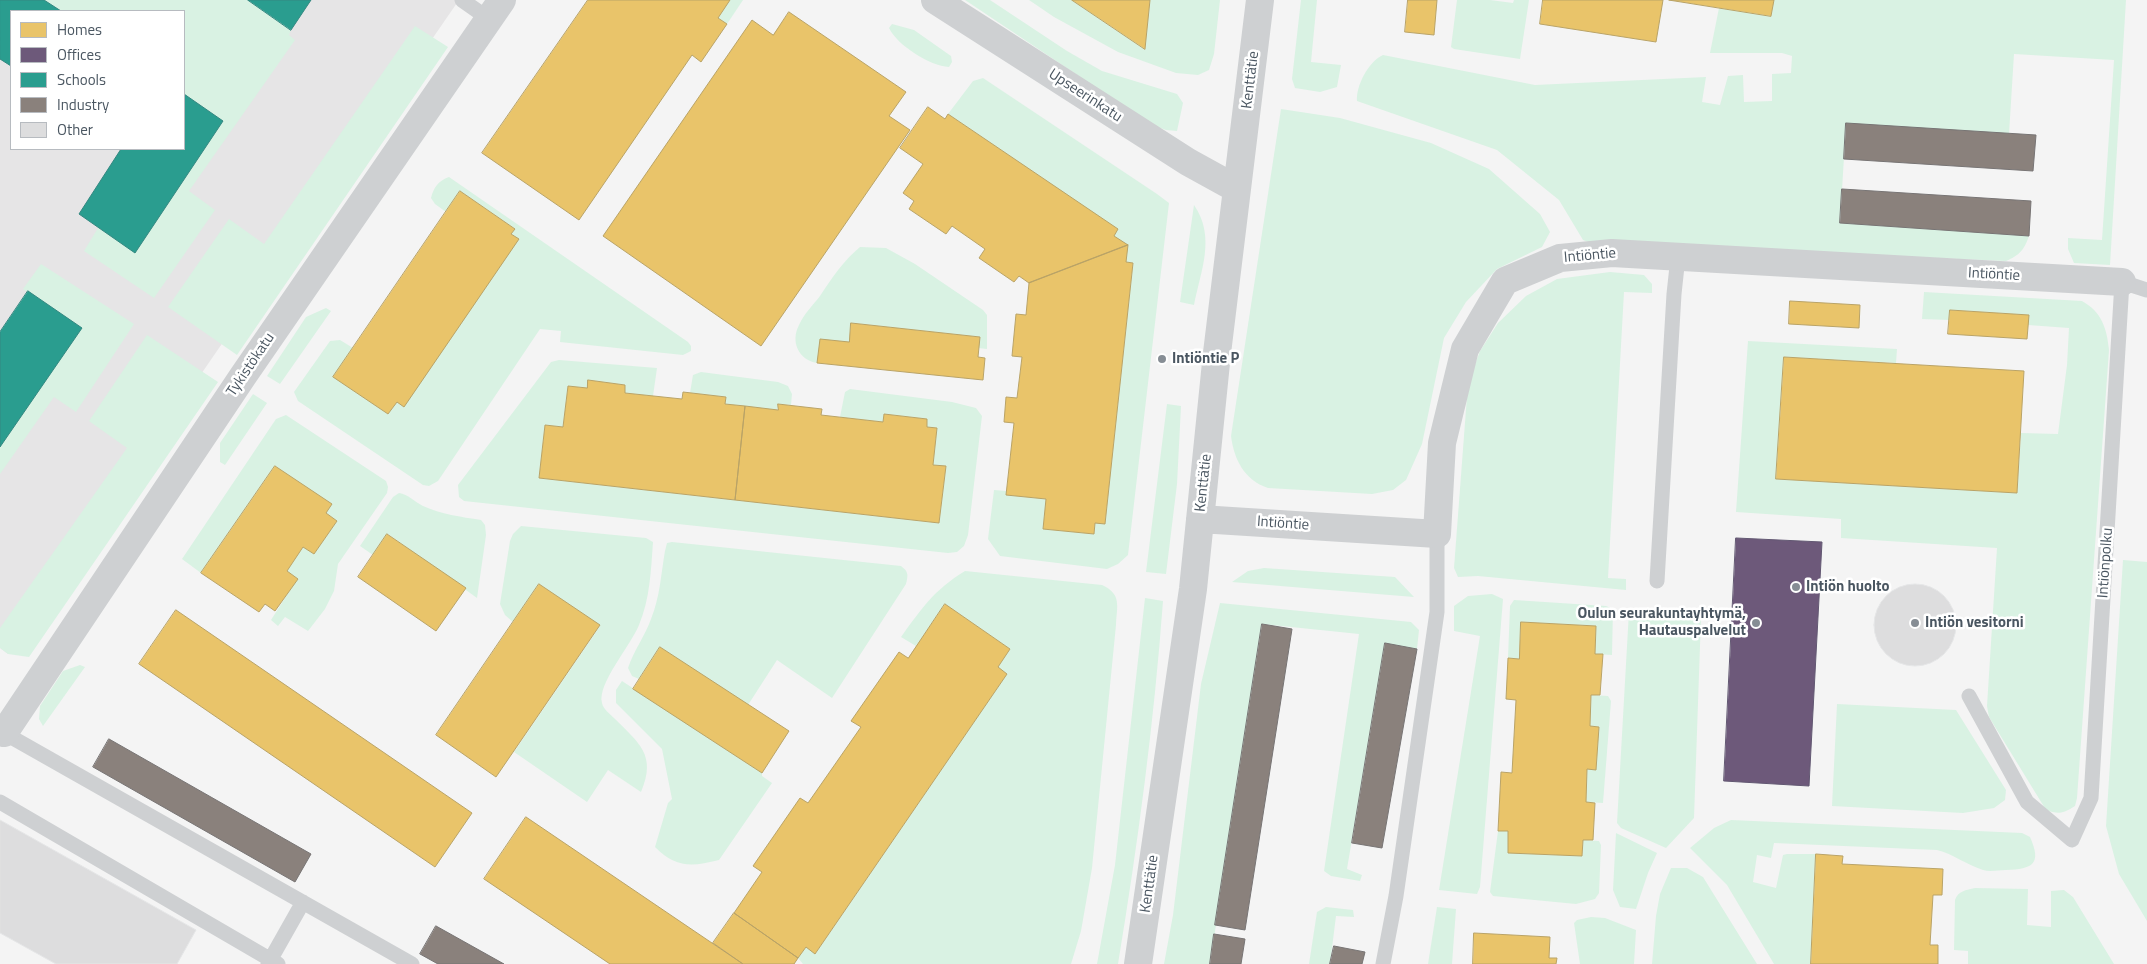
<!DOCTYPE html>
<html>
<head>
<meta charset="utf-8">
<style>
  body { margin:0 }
  #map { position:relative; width:2147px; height:964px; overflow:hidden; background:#f4f4f4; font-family:"Titillium Web",sans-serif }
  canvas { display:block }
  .legend { position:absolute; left:10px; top:10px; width:175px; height:140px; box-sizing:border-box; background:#fff; border:1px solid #b7bbc0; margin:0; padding:6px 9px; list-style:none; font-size:15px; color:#4a5661 }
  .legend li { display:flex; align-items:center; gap:10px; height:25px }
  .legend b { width:25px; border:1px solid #b7bbc0 }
</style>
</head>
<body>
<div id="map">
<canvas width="2147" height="964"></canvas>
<ul class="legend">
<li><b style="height:14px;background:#e9c46a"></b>Homes</li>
<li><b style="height:14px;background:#6d597a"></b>Offices</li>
<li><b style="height:14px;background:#2a9d8f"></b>Schools</li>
<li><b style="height:14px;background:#8a817c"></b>Industry</li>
<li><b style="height:14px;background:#ddddde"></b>Other</li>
</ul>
</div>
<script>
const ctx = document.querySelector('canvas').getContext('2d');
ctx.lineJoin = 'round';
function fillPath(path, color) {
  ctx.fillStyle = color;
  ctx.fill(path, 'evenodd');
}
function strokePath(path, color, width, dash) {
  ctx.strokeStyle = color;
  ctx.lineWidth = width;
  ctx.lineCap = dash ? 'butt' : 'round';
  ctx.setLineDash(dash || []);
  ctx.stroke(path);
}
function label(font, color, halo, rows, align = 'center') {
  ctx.font = font + ' "Titillium Web",sans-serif';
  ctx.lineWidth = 5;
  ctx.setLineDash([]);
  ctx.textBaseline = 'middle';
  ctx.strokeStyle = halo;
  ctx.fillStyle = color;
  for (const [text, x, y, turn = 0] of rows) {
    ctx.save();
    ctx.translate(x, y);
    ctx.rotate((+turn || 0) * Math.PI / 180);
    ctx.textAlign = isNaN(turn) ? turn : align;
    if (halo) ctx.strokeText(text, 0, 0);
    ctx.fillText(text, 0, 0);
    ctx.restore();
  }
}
fillPath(new Path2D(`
  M0,0h459l-451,654 -8,-6zM11,11h173v138h-173z`), '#e6e5e6');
fillPath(new Path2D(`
  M44,0h204l43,30 -2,5 6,5 -106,151 26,19 -61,88 -70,-47 14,-23 37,24 88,-131 -39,-27v-83h-123z
  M730,0h13l-16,24 -9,-6z
  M965,0h25l77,51 35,20 75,23 6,9 -6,28 -11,-1 -14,-5z
  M1029,0h43l73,49 5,-49h70l-6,54 -5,16 -11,5 -22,-2 -58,-21 -64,-35z
  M1301,0h16l-6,62 30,3 -4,22 -17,5 -25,-4 -3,-9z
  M1457,0h33l23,3 1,-3h15l-9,59 -66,-10 -3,-2z
  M1774,0h352l-16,265 -36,-2 -6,-14v-11l34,2 12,-180 -100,-6 -5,80 -163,-10 -6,99 189,13c-5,14 -9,19 -23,25l-415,-18 -8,-3 -24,-40 -62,-50 -140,-49c-1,-15 11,-39 26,-46l152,30 171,-8 -4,25 18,3 8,-29 15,-1 1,27 28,-1v-27l19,-1 1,-17 -10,-3h-72l9,-45 52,8z
  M892,24l22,6 37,26 1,6 -3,5c-19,-1 -52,-22 -60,-39z
  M415,26l33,21 -211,308 -69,-48 61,-88 35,25z
  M983,78l174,116 12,9 -41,352 -10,9 -11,5 -107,-13 -12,-17 6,-49 12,1 1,4 39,4 -3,30 51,5 1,-11h10l28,-260 -7,-1 -12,-26 3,-7 -169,-115 25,-33z
  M1281,109l59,9 91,25 58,26 51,45 10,18 -8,15 -45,22 -31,33 -22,36 -22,106 -16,36 -13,10 -21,4 -104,-6c-24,-8 -34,-29 -37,-52z
  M449,177l239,165 3,4v5l-8,4 -123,-13 1,-11 -21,-2 -102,152 -9,5 -6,-1 -125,-84 -4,-9 36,-51 10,-1 13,8 -19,29 54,37 130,-175 -7,-5 3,-6 -54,-37 -14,21 -11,-8 -4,-6c3,-11 7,-17 18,-21z
  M1194,205c22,32 7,65 0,100l-14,-3z
  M860,247l26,1 29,16 68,46 4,5v34l-9,-1 1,-11 -127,-14 -3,19 -32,21c-18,-3 -27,-21 -18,-38 5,-11 14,-20 21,-29 12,-18 23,-35 40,-49z
  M41,264l93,60 -58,88 -22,-15 -54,77v-27l81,-119 -58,-39z
  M1610,272l34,3 8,9v9l-28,-1 -16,286 18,1v11l-148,-14 -20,1 -4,-9 14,-185 12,-32 18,-28 28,-27 31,-17z
  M1924,292l158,9c20,11 25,28 27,49l-32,448 -2,8c-11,7 -16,9 -29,4l-57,-93 -2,-11 10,-158 -156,-10v-19l-105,-7 12,-171 149,8 -1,14 -112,-6 -8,122 241,14 4,-60 37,1 9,-69 2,-37 -41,-3v-10l-78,-5v10l-28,-1z
  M326,308l5,3 -51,73 -13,-8 39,-59z
  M147,335l71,47 -189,275 -21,-3 -8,-6v-20l127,-180 -38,-27z
  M559,360l98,8 -4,28 -28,-3v-8l-37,-5 -1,8 -19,-2 -5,41 -18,-2 -6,53 400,45 7,-56 -13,-2 4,-37 -10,-1v-8l-43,-5 -1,8 -43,-5 5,-25 5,-3 102,13 24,6 6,8 -14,119 -4,11 -7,6 -9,1 -484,-52 -5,-4 -1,-12 93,-123z
  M701,372l77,10 10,4 4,8 -1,11 -12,-1 -2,6 -52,-6 1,-7 -36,-4 3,-18z
  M253,394l14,9 -42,62 -5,-3v-19z
  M1167,404l14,2 -4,78 -11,90 -20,-2z
  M286,415l100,66 2,6 -1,6 -49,71 -4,27 -9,18 -17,22 -23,-14 -7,9 -7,-6 26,-41 -10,-8 16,-24 11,7 23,-33 -11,-8 5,-9 -56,-38 -74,107 -19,-14 94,-140z
  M399,493c9,1 16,9 24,13 18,8 38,11 58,14l4,5 1,10 -9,63 -89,-64 -15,21 -13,-9 33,-49z
  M521,526l125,12 7,4c-2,28 -3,57 -14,83 -8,20 -42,59 -37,78 1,6 8,11 12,15 25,25 43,37 27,74l-33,-22 -21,32 -73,-50 86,-126 -61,-42 -26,38 -8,-7 -5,-11 10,-63 3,-7z
  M672,542l229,24c8,6 7,9 5,18l-74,114 -55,-38 -29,45 -88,-58 -21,32 -7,-3 -4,-8c6,-18 17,-32 23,-49 9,-22 10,-45 14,-68l2,-8z
  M2123,560l24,2v359l-28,-47 -13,-48z
  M1264,568l131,9 19,20 -182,-15 16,-11z
  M965,571l137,14c20,9 15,21 14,40l-24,243 -11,63 -10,33h-268l-5,-6 8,-11 10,6 191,-279 -9,-7 12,-18 -65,-45 -29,42 -15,-9c21,-29 33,-47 64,-66z
  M1492,594l11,5 -23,288 -3,7 -38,-4 41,-254 -26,-5v-25l14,-10z
  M1145,598l18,3c-9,122 -25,242 -45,363h-21l18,-99z
  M1514,600l92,6 7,3 -1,46 -17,-1 1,-28 -75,-4 -2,37 -11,-1 2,-52z
  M1220,603l191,19 8,8 -2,19 -32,-5 -38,225 15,6 -2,6 -29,-5 -7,-5 35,-237 -97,-10 -52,340h-46l9,-49 28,-231z
  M1633,609l66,3 2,5 -7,201 -28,30 -45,-20 -4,-5 12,-212z
  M80,665l5,2 -42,59 -4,-7 1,-13 23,-35z
  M622,681l140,92v3l10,7 -53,77c-28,7 -43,8 -64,-13l13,-44 4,-4 -10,-50 -46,-46v-13z
  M1591,695l17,1 3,5 -8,102 -17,-1 1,-33h9l3,-42 -9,-1z
  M1837,704l119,6 50,80 -1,10 -11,8 -31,5 -131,-7z
  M1731,820l291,13 8,4c12,27 3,32 -24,33 -8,0 -16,2 -23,0 -16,-5 -30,-16 -46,-20l-163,-7 -3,15 -14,-3 -4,27 23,6 7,-33 4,-1h29l-5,110h-37l-47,-79 -37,-37 24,-20z
  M1498,831h10v22l74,3 1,-16 16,1 2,4 -2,48 -4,6 -19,5 -83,-8 -3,-4z
  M1616,833l41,20 -9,20 -12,36 -16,-2 -7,-17z
  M1671,868h16l16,9 54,87h-105l4,-48 4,-22z
  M1975,888l53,1 -1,36 24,2v-36l13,-1 9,7 41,67h-146v-13l-14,-1 1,-50c3,-9 11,-10 20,-12z
  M1326,907l27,3 1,7 -18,-1 -6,48h-21l8,-52z
  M1437,907l19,2 -4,55h-24z
  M1591,917l14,1 31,12 -2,34h-54l-6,-41 3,-3z`), '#d9f2e3');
const homes = new Path2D(`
  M588,0h142l-12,18 9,6 -26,38 -9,-7 -113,165 -97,-67z
  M1072,0h78l-5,49z
  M1408,0h29l-3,35 -29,-3z
  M1543,0h120l-7,42 -116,-18z
  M1669,0h105l-3,16z
  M789,12l117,80 -17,24 21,14 -149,216 -158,-110 149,-216 21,15z
  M928,107l17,12 3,-5 170,115 -4,7 14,9 -99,38 -10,-7 -5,6 -35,-24 6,-9 -33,-23 -6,8 -37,-25 5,-8 -11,-8 20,-29 -23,-16z
  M460,191l55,38 -4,5 8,5 -115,168 -7,-5 -9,12 -55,-37z
  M1128,245l-2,17 7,1 -28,261 -10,-1 -1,11 -51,-5 3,-30 -40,-4 8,-72 -10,-1 2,-25 11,1 5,-41 -10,-1 4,-42 10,1 3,-32z
  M1790,301l70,4 -1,23 -70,-4z
  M1950,310l79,5 -2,24 -79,-5z
  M851,323l129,14 -2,20 7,1 -2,22 -166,-17 3,-24 29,3z
  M1784,357l240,14 -7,122 -241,-14z
  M588,380l37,5v8l57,6 1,-7 43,5 -1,7 20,2 -10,94 -196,-22 6,-53 18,2 5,-41 19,2z
  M778,404l44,5 -1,6 62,7 1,-8 43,5v8l10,1 -4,37 13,1 -7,57 -204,-23 10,-94 33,4z
  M275,466l57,38 -6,9 11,8 -23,33 -11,-7 -16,24 11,8 -23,32 -10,-7 -6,8 -58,-39z
  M387,534l79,54 -30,43 -78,-54z
  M539,584l61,41 -104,152 -60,-42z
  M945,604l65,45 -12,18 9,7 -192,280 -9,-7 -8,11 -64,-45 28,-41 -9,-6 47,-68 8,5 53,-76 -10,-6 48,-69 9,6z
  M176,610l296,203 -37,54 -296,-203z
  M1521,622l75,4 -1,28h8l-3,41h-9l-1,31 9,1 -3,43 -9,-1 -1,33 9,1 -2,37h-10l-1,16 -74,-3v-22h-10l3,-59 11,1 4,-73 -10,-1 2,-41 11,1z
  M660,647l129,84 -27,42 -129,-84z
  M526,817l149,101 68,46h-133l-126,-85z
  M1816,854l27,2 -1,8 101,5 -1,26h-9l-3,50h8v19h-127z
  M734,913l64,45 -4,6h-51l-30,-21z
  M1474,933l76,4 -1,21h8l-1,6h-83z`);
fillPath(homes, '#e9c46a');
strokePath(homes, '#b9a367', 1);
const offices = new Path2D(`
  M1736,538l86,4 -13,244 -85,-5z`);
fillPath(offices, '#6d597a');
strokePath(offices, '#625872', 1);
const schools = new Path2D(`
  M0,0h44l17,11h-50v55l-11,-7z
  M248,0h63l-20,30z
  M184,94l39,27 -88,132 -56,-39 42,-65h63z
  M28,291l54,37 -82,119v-115z`);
fillPath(schools, '#2a9d8f');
strokePath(schools, '#348881', 1);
const industry = new Path2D(`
  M1846,123l190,12 -3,36 -189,-12z
  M1842,189l189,12 -2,35 -189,-13z
  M1262,624l30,5 -47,301 -30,-5z
  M1385,643l32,6 -35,199 -30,-5z
  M109,739l202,115 -16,28 -202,-115z
  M436,926l68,38h-66l-18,-10z
  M1214,934l31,5 -4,25h-31z
  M1334,946l31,6 -3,12h-32z`);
fillPath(industry, '#8a817c');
strokePath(industry, '#777474', 1);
const building = new Path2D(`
  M1874 625a41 41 0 1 1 82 0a41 41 0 1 1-82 0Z
  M0,820l196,110 -19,34h-121l-56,-31z`);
fillPath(building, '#ddddde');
strokePath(building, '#e5e6e7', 1);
strokePath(new Path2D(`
  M462,0l27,19
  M1657,581l17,-287 4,-37
  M1969,696l58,106 45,38 19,-42 31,-516 25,8
  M4,733l408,231
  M0,802l278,162
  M268,964l35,-62
  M1383,964l13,-68 41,-284v-78`), '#ced0d2', 15);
strokePath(new Path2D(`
  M935,0l253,162 49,27
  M1200,519l237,15 5,-91 23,-94 40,-68 55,-23 52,-5 510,29
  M4,733l239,-357 259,-376
  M1138,964l55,-375 24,-236 43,-353`), '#ced0d2', 28);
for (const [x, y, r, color] of [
  [1162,359,5,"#868d94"],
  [1796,587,5,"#868d94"],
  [1756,623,5,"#868d94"],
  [1915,623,5,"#868d94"]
]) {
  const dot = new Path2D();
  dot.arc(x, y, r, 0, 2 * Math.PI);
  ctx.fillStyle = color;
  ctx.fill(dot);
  strokePath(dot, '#fff', 2);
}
label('15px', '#4a5661', '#fff', [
  ["Kenttätie",1251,80,-83],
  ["Upseerinkatu",1085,96,33],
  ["Intiöntie",1590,256,-5],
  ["Intiöntie",1994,275,3],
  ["Tykistökatu",251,365,-56],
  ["Kenttätie",1204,483,-84],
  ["Intiöntie",1283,524,4],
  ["Intiönpolku",2106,563,-86],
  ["Kenttätie",1150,884,-82]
]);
label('bold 15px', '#4a5661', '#fff', [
  ["Intiöntie P",1172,359],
  ["Intiön huolto",1806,587],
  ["Oulun seurakuntayhtymä,",1746,614,"right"],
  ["Hautauspalvelut",1746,631,"right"],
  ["Intiön vesitorni",1925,623]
], 'left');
</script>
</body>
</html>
